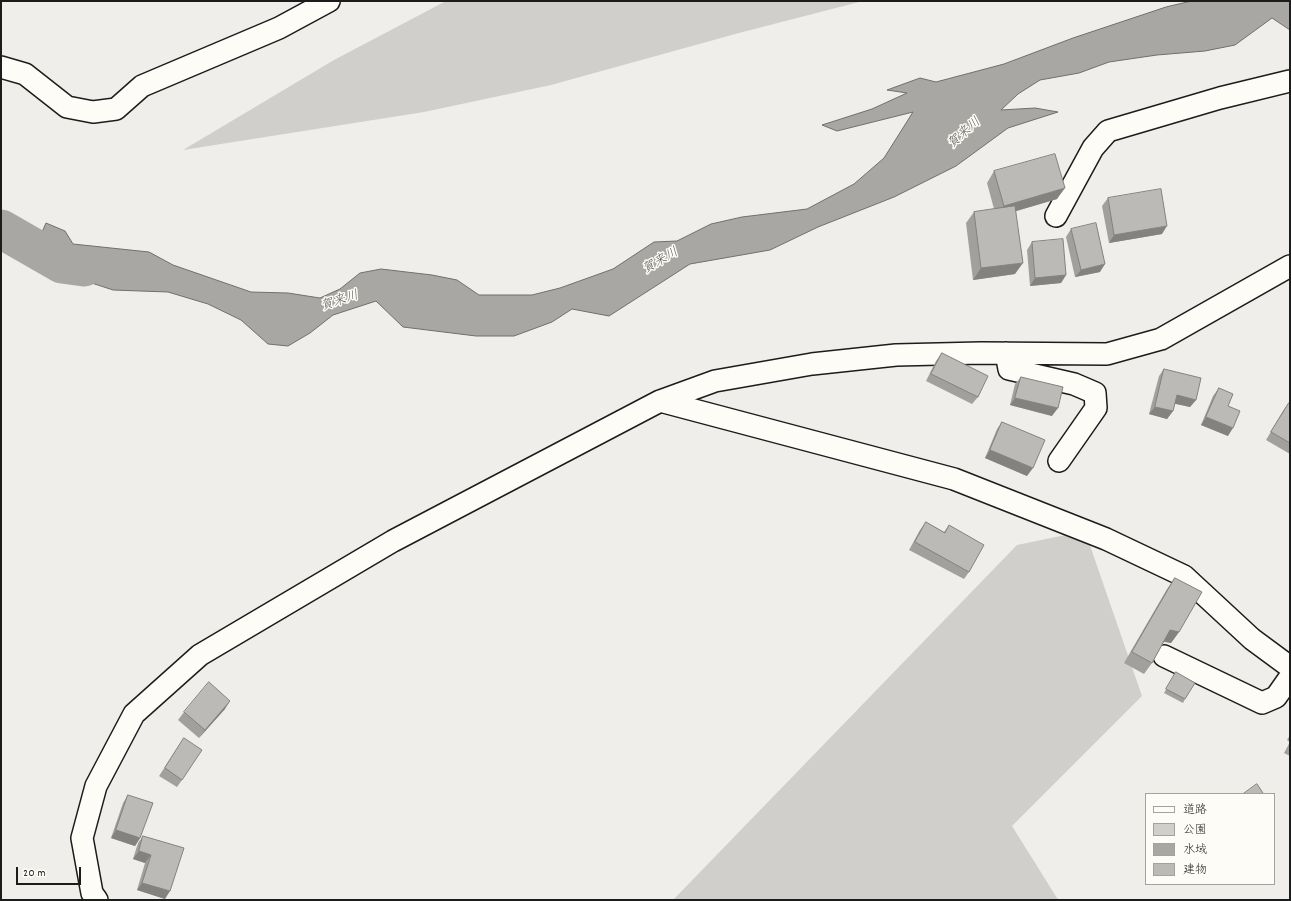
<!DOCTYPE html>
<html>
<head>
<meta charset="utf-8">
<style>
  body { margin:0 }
  #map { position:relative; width:1291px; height:901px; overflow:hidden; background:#f0eeea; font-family:Dekko,"Klee One",sans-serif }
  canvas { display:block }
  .frame { position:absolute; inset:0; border:2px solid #1c1c1c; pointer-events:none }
  .legend { position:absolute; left:1145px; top:793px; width:130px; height:92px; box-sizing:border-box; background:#fdfcf7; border:1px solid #a3a29f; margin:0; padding:5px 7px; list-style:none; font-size:12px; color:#1c1c1c }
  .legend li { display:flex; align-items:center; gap:8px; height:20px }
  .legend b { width:20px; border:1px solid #a3a29f }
  .scale { position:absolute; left:16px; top:867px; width:65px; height:18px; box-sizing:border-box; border:2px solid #1c1c1c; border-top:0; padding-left:5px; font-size:12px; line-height:14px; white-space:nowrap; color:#1c1c1c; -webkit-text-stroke:3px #fdfcf7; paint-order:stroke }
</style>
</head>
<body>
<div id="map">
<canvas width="1291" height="901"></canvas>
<div class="frame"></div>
<ul class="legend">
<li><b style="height:5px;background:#fdfcf7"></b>道路</li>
<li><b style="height:11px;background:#d0cfcc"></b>公園</li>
<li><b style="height:11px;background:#a8a7a3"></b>水域</li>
<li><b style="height:11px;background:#bbbab6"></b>建物</li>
</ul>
<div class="scale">20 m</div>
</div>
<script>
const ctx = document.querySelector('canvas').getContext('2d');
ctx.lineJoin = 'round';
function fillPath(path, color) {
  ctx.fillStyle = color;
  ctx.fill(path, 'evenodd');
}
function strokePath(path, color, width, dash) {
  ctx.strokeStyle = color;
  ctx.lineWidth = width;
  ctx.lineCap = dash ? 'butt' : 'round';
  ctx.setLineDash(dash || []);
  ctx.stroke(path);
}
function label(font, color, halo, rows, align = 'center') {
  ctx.font = font + ' Dekko,"Klee One",sans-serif';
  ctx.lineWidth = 3;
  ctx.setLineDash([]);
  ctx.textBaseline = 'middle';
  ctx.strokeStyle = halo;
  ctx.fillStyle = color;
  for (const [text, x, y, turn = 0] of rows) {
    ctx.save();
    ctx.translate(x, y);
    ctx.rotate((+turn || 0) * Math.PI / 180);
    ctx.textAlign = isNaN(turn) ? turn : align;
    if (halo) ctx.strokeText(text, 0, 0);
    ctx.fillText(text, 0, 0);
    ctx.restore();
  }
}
fillPath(new Path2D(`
  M446,1h417l-124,32 -188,52 -127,27 -241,38 151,-90z
  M1085,531l57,165 -130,130 45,72 3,2h-387l344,-355z`), '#d0cfcc');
const water = new Path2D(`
  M1192,1h98v29l-18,-12 -37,27 -30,6 -48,4 -48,7 -30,11 -39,7 -22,14 -17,16 34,-2 23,4 -50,16 -52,38 -62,31 -76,30 -48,23 -80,14 -81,52 -37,-7 -20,13 -38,14h-38l-73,-9 -27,-26 -43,14 -23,18 -22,13 -20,-2 -27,-24 -33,-16 -40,-12 -55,-2 -61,-20 -21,-13 15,-34 19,8 8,13 76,8 24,13 78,27 37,1 32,5 20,-9 20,-16 21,-4 51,6 25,5 22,15h53l28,-7 53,-19 41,-27 23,-1 34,-17 31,-7 65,-8 47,-25 30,-26 29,-46 -76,19 -15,-6 50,-16 35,-16 -20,-3 33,-12 16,4 68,-18 69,-26 93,-31z`);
fillPath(water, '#a8a7a3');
strokePath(water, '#706f6d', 1);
strokePath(new Path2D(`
  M1,229l61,35 22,3`), '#a8a7a3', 39);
const street = new Path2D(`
  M1,67l24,7 42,33 26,5 23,-3 26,-23 137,-58 50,-27
  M1056,216l37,-68 15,-17 112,-33 70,-17
  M1006,353l3,16 65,15 21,9 1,15 -37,53
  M660,401l294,78 152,60 78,37 68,63 38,28
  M1164,656l98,47 14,-6 14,-20
  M97,900l-5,-7 -10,-55 14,-52 38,-72 66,-59 193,-114 267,-140 55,-20 97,-17 84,-9 85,-2 126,1 54,-15 129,-73`);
strokePath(street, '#1c1c1c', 24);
strokePath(street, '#fdfcf7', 21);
fillPath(new Path2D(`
  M994,171l63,28 -41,12 -1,63 -42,6 -7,-57 8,-11 20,-3 -7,-26z
  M1108,198l54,36 -53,9 -7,-37z
  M1071,229l29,43 -25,5 -9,-40z
  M1032,242l34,33 -5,8 -31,3 -3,-36z
  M942,353l36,44 -6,7 -46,-23 10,-20z
  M1164,369l32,31 -6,7 -16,-4 -1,8 -6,8 -18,-5 10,-38z
  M1021,377l31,39 -42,-11 5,-21z
  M1219,388l9,18v30l-27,-11 12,-29z
  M1289,403l1,1v50l-24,-14 17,-29z
  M1002,422l25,54 -42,-18 12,-29z
  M926,522l18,10 5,-7 20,47 -5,7 -55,-29 11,-20z
  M1175,578l4,54 -8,11 -7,-1 -12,21 -8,11 -20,-11 43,-74z
  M1176,672l9,27 -2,4 -19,-10z
  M225,709l-26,29 -21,-18 6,-8z
  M1290,735v21l-6,-3 6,-11 -3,-2z
  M184,738l-2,42 -5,7 -18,-11z
  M128,795l12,43 -5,8 -24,-8 12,-35z
  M143,836l22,63 -28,-9 8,-27 -12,-4 5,-16z`), '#a1a09d');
fillPath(new Path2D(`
  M1065,188l-8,11 -61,18 8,-11z
  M1167,226l-5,8 -53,9 5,-8z
  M1023,263l-8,11 -42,6 8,-12z
  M1105,264l-5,8 -25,5 6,-7z
  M1066,275l-5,8 -31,3 5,-8z
  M1177,395l19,5 -6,7 -19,-4z
  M1015,398l43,10 -6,8 -42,-11z
  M1155,407l18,4 -6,8 -18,-5z
  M1206,417l27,11 -5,8 -27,-11z
  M990,450l43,18 -6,8 -42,-18z
  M1170,630l9,2 -8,11 -9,-2z
  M230,701l-5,8 -26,29 6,-8z
  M116,830l24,8 -5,8 -24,-8z
  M139,851l12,4 -6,8 -12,-4z
  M142,883l28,8 -5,8 -28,-9z`), '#83827f');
const building = new Path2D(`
  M1055,154l10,34 -61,18 -10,-35z
  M1161,189l6,37 -53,9 -6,-37z
  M1015,206l8,57 -42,5 -7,-56z
  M1096,223l9,41 -24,6 -10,-41z
  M1063,239l3,36 -31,3 -3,-36z
  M942,353l46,23 -10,21 -47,-23z
  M1164,369l37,9 -5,22 -19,-5 -4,16 -18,-4z
  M1021,377l42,10 -5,21 -43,-10z
  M1219,388l14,6 -5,12 12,5 -7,17 -27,-11z
  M1289,403l1,1v39l-19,-11z
  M1002,422l43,18 -12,28 -43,-18z
  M926,522l19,11 4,-8 35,20 -15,27 -54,-30z
  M1175,578l27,14 -23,40 -9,-2 -18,33 -20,-11z
  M1176,672l19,11 -10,16 -19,-10z
  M209,682l21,19 -25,29 -21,-18z
  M184,738l18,12 -20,30 -17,-12z
  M1257,784l6,9 -1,1h-19z
  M128,795l25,8 -13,35 -24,-8z
  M143,836l41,12 -14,43 -28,-8 9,-28 -12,-4z`);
fillPath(building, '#bbbab6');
strokePath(building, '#83827f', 1);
label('italic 13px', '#5b5b59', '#fdfcf7', [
  ["賀来川",965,134,-41],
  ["賀来川",661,262,-30],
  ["賀来川",340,302,-18]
]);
</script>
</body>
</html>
